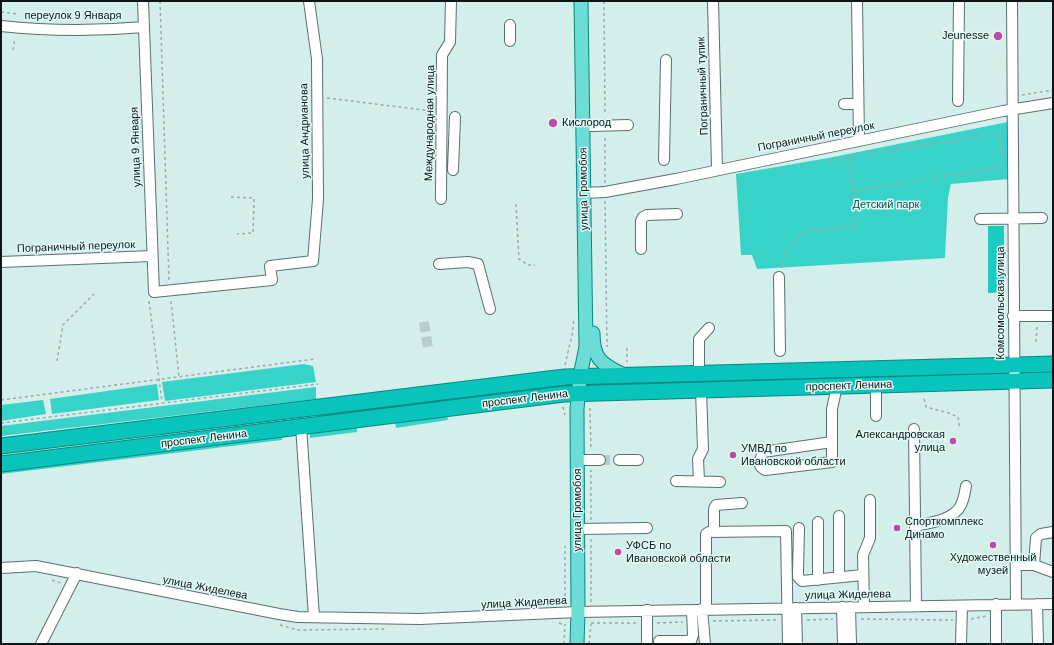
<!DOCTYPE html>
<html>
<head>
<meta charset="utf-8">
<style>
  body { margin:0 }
  #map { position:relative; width:1054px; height:645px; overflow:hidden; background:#d3eeeb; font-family:Arial,sans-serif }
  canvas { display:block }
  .frame { position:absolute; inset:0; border:2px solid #0d1615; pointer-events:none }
</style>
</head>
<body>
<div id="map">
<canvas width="1054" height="645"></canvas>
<div class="frame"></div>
</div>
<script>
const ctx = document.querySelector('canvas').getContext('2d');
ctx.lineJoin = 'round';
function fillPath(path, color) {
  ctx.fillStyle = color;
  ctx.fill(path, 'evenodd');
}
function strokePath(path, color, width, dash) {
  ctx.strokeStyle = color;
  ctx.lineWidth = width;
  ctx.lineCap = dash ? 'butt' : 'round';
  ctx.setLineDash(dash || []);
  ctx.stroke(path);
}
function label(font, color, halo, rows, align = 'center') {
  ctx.font = font + ' Arial,sans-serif';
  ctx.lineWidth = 3;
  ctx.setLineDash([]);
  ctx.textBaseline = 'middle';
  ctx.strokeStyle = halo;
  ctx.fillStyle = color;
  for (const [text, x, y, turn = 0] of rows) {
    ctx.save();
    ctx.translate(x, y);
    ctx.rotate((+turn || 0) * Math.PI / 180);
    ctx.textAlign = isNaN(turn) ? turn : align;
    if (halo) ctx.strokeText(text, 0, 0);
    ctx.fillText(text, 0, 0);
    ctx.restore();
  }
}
fillPath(new Path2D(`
  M1008,122l1,57 -58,5 -3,13 -3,61 -188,11 -5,-14h-11l-5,-81 92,-16z
  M304,364l9,2 3,16 -151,19 -3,-19z
  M157,384l2,16 -107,14 -2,-15z
  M316,387v12l-315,37v-10z
  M43,400l3,14 -45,7v-16z
  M447,414l1,6 -52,8 -1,-6z
  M353,426l4,2v4l-47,6v-5l3,-2z
  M282,432v8l-281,34v-8z`), '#37d3c9');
fillPath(new Path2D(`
  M988,226h16v66l-16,1z`), '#19cabf');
strokePath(new Path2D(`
  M424,322l4,26
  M600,460h19`), '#b5cecb', 10, [10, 5]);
const minor = new Path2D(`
  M143,1l11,291 118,-12 -2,-14 43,-5 5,-62 -1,-140 -8,-58
  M713,1l4,168
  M857,1l2,140
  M1012,1l4,604
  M1,26c46,5 97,5 143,1
  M510,41v-16
  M958,101l1,-100
  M844,104h14
  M591,126l37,-1
  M664,160l2,-100
  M453,170l2,-53
  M584,193l21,-1 71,-13 327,-68 50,-8
  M441,199l1,-144 8,-13 1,-41
  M980,219l62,-1
  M641,249v-28l2,-4 4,-2 30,-1
  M1,262l151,-6
  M439,264l29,-2 10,2 12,45
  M779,277l1,74
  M1013,316h40
  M699,374v-35l10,-11
  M876,385v31
  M301,426l13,191
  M914,429l2,177
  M832,442l-69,10 -4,11 2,4 4,3 67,-8v-53l5,-23
  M577,460h23
  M619,460h19
  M676,481l44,1
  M699,481l-1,-22 5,-10 -2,-59
  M839,516v60
  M818,522v58
  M915,526c14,-3 39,-6 46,-21 3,-6 4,-13 5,-19
  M799,528l-1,44v5l4,4 61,-6
  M578,529l69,-1
  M714,532v-23l2,-4 26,-2
  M1016,565h18l19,7
  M1034,565l2,-27 5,-4 12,-2
  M1,568l35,-2 243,48 19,3 122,2 158,-7 475,-8
  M996,604v40
  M1037,604l1,40
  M842,607l1,37
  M850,607l1,37
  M864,607l-1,-52 7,-17v-38
  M796,608l1,36
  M702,609l3,35
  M706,609v-75l3,-2 77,-1 2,113
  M647,610v34
  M659,641h32l2,-6 -1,-25
  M41,644l36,-71
  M961,644l1,-38`);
const major = new Path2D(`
  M593,333c0,26 8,31 31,42
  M577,644l1,-32 -1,-203 3,-33 6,-29 -5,-346`);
const highway = new Path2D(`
  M1,446l564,-69 488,-13
  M1,464l563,-70 489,-14`);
strokePath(minor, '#59706e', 12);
strokePath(major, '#0a8780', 15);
strokePath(highway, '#0a8780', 17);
strokePath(new Path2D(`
  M160,1l9,280
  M604,1l1,114
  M1,12l17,2
  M13,50l2,-12
  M1022,95l31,-5
  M327,98l105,13
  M849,157l151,-24 1,20 3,-1
  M605,183v-48
  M854,191l148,-24 -1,-14
  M231,197l23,1 -1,35 -16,1
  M605,201l2,146
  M516,204l3,55 9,6h7
  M782,268l3,-16 18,-20 55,-6 -9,-69 -21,4v-3
  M149,301l13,101
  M171,301l8,76
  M1036,342l1,-16
  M627,348v14
  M57,361l6,-36 31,-31
  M565,365l7,-30 2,-17
  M924,399l2,8 23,6 9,4 2,12
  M1,400l314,-41
  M563,407l2,8
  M590,408l1,42
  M1,423l317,-39
  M591,520v-50
  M1,544v7
  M52,580l9,3
  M565,602v-56
  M591,602v-64
  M861,619l92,1
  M971,619l15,-3
  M807,620l26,-1
  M713,621l66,-1
  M559,623l6,2
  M591,623h46
  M657,623l26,-1
  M280,625l18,5 86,-1
  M564,644l1,-20
  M589,644l2,-20`), '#96acaa', 1.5, [3, 3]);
strokePath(minor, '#fff', 10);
strokePath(major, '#6bdcd6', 13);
strokePath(highway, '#08c4ba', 15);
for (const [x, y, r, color] of [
  [998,36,5,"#be4aa3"],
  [553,123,5,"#be4aa3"],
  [953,441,4,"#be4aa3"],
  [733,455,4,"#be4aa3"],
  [897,528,4,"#be4aa3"],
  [993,545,4,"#be4aa3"],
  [618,552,4,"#be4aa3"]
]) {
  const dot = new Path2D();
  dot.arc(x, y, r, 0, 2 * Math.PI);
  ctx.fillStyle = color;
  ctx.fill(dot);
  strokePath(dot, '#e1fbf8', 1.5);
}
label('11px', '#0d1615', '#e1fbf8', [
  ["переулок 9 Января",73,16],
  ["Пограничный тупик",703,86,-92],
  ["Международная улица",430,123,-89],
  ["улица Андрианова",305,131,-91],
  ["Пограничный переулок",816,137,-11],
  ["улица 9 Января",136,147,-92],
  ["улица Громобоя",584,189,-91],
  ["Пограничный переулок",76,247,-2],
  ["Комсомольская улица",1001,303,-90],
  ["проспект Ленина",849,386,-2],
  ["проспект Ленина",525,399,-7],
  ["проспект Ленина",204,439,-7],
  ["улица Громобоя",578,510,-90],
  ["улица Жиделева",205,588,11],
  ["улица Жиделева",848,595,-1],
  ["улица Жиделева",524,603,-3]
]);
label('11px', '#0d1615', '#e1fbf8', [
  ["Jeunesse",989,36,"right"],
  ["Кислород",562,123],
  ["Александровская",945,435,"right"],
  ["улица",945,448,"right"],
  ["УМВД по",741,449],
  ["Ивановской области",741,462],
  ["Спорткомплекс",905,522],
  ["Динамо",905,535],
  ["УФСБ по",626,546],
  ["Ивановской области",626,559],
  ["Художественный",993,558,"center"],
  ["музей",993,571,"center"]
], 'left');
label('11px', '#0b4f4b', '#e1fbf8', [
  ["Детский парк",886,205]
]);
</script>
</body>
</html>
